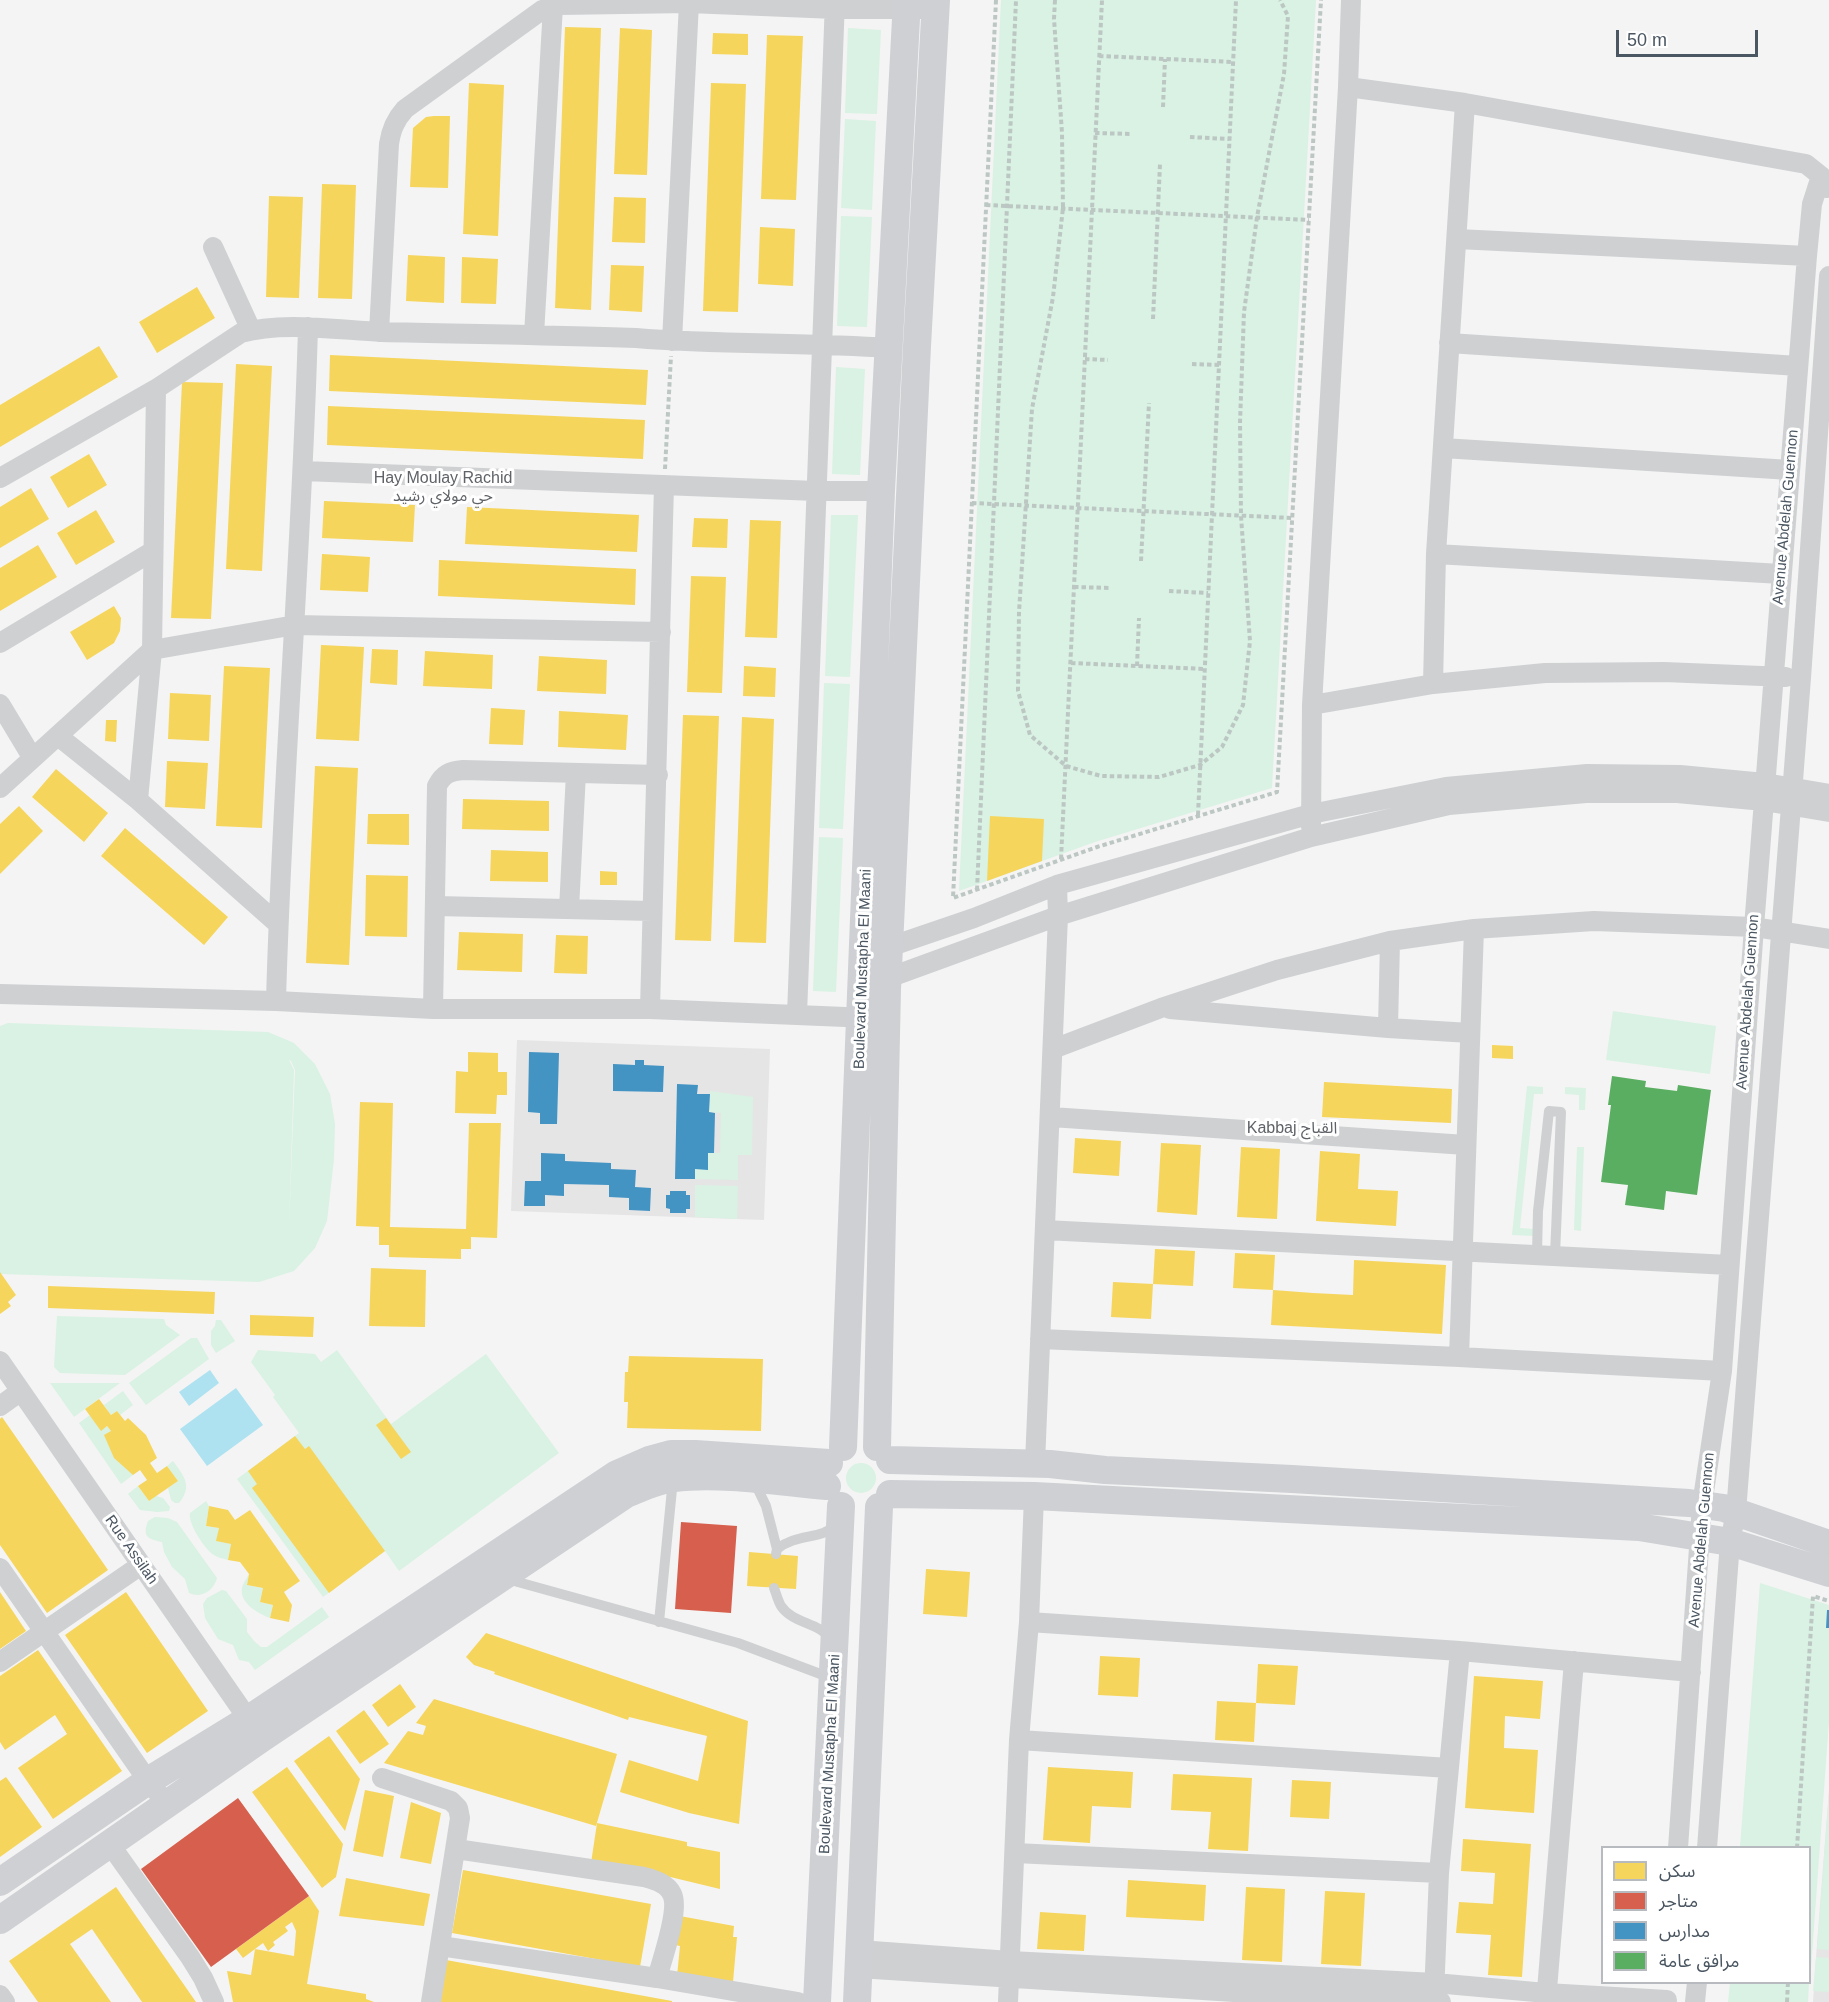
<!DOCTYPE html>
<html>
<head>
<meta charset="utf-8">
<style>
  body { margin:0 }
  #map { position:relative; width:1829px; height:2002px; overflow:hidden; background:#f4f4f4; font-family:Arial,"Noto Sans Arabic",sans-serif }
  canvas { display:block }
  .legend { position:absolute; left:1601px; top:1846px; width:210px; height:138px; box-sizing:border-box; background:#fff; border:2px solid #b7bbc0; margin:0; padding:8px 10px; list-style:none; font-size:18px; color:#4a5661 }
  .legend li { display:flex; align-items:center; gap:12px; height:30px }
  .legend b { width:30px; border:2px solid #b7bbc0 }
  .scale { position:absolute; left:1616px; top:30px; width:142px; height:27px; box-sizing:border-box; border:3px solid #4a5661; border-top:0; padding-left:8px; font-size:18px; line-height:21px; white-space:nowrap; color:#4a5661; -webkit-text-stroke:4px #fff; paint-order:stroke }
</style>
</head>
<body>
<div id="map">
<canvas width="1829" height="2002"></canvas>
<ul class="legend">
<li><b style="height:16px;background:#f6d55c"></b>سكن</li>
<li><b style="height:16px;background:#d6604d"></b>متاجر</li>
<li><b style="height:16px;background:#4393c3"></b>مدارس</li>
<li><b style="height:16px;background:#5aae61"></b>مرافق عامة</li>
</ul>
<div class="scale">50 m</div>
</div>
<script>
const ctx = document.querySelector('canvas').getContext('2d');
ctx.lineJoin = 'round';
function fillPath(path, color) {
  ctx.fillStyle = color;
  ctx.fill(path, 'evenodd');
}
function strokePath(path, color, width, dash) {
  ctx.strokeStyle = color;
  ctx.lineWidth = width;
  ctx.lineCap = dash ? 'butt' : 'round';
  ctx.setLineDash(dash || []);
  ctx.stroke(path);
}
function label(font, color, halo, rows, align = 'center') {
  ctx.font = font + ' Arial,"Noto Sans Arabic",sans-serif';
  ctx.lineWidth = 6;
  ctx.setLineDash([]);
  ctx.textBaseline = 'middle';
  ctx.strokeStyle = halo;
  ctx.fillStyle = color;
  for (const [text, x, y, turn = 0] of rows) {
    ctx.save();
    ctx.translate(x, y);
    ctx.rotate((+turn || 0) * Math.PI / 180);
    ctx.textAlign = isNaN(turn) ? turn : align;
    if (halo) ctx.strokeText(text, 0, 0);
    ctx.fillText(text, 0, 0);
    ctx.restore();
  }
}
fillPath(new Path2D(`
  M517,1040l253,9 -6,171 -253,-9z
  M1829,1790v212h-16l3,-45z`), '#e6e5e6');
fillPath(new Path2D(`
  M1001,0h315l-44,788 -177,54 -136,49z
  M848,28l33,2 -4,84 -32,-1z
  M845,119l31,2 -4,89 -31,-2z
  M841,216l31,1 -5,110 -30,-1z
  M836,367l29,2 -5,106 -28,-1z
  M831,515h27l-8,162 -25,-1z
  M824,683l26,1 -7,145 -24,-1z
  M819,837l24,1 -7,154 -23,-1z
  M1613,1011l103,15 -6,48 -104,-14z
  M8,1023l260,9 26,11 21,21 15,30 5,30 -1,35 -7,62 -12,27 -21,23 -35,11 -259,-8v-248zM289,1060l2,1 4,9 -6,158 5,-158z
  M1527,1086l16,1v7h-9l-14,134 14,1v7l-22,-1z
  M1565,1087l21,1 -1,22h-6v-15l-14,-1z
  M710,1091l43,6 -1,58h-14v25l-43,-1v-10h13v-16h12l1,-40 -12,-1z
  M1577,1147h7l-3,84 -7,-1z
  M695,1185l43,1 -1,33 -42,-2z
  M57,1316l107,3 2,6 14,10 -55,40 -65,-2 -6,-6z
  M216,1320h5l14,21 -19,12 -5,-8v-14l4,-5z
  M191,1338h6l12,21 -63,46 -17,-22z
  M258,1350l57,4 6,8 16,-12 54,74 95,-70 73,99 -160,118 -14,-20 -62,46 -86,-118 62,-46 -26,-36 2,-2 -24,-33z
  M50,1383h70l-46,34z
  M123,1391l10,14 -13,10 -3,-4 -6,4 -7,-10z
  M90,1415l11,15 6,-4 4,5 -6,5 28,39 -12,9 -42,-61z
  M173,1461c11,15 20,25 6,42h-4l-4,-3 -3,-12 10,-7 -11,-15z
  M846 1478a15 15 0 1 1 30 0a15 15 0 1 1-30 0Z
  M138,1486l11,15 7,-5 7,2 7,9 -1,4 -12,1 -17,-2 -12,-16z
  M206,1501l3,5 -3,20 13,2 -2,13 14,3 -3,16c-7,-2 -13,-3 -18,-8 -8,-8 -22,-29 -20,-39z
  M155,1517l13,1 9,4 40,56c-3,12 -15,21 -28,15l-4,-14 -13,-12 -8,-15 -2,-10c-14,-3 -20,-5 -14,-21z
  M249,1574l-2,11 16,3 -3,14 13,3 -3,13c-11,-4 -31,-15 -28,-30 1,-5 5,-10 7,-14z
  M1760,1583l69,22v116l-19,261v-134l-70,-1z
  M222,1590l4,1 21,28v13l8,10 6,5h6l55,-40 7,10 -74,53 -6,-8 -10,-2 -6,-15 -15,-6 -13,-21 -2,-14 4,-6z
  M1829,1790v160l-12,-1z
  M1816,1957l13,1v34l-16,-1z
  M1730,1983l79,-1 -1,20h-80z`), '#d9f2e3');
fillPath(new Path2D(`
  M210,1370l9,13 -30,23 -10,-14z
  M236,1388l27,37 -56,41 -27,-37z`), '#aee2f0');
fillPath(new Path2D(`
  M565,27l36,1 -10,282 -36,-2z
  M620,28l32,2 -5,145 -33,-1z
  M713,33l35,1v21l-36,-1z
  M767,35l36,1 -7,164 -35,-1z
  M469,83l35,2 -6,151 -35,-2z
  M711,83l35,1 -8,228 -35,-1z
  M434,116h16l-2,72 -38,-1 3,-59 13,-11z
  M322,184l34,1 -4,114 -34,-1z
  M269,196l34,1 -4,101 -33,-1z
  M614,197l32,1 -1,45 -33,-1z
  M760,227l35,2 -2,57 -35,-2z
  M408,255l37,2 -1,46 -38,-2z
  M462,257l36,2 -2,45 -35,-1z
  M611,265l33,1 -2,46 -33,-2z
  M197,287l18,31 -58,35 -18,-31z
  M99,346l19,31 -118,70v-42z
  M330,355l318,15 -2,35 -317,-14z
  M236,364l36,2 -10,205 -36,-2z
  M182,382l41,1 -12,236 -40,-1z
  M328,406l317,14 -2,39 -316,-14z
  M89,454l18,31 -39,23 -18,-31z
  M31,488l18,31 -49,29v-41z
  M324,501l91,4 -2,37 -91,-4z
  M467,507l172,8 -2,37 -172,-8z
  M96,510l19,32 -39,23 -19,-32z
  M694,518l34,1 -1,29 -35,-1z
  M750,520l31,1 -4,117 -32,-1z
  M38,545l19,32 -57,34v-43z
  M322,554l48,3 -2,35 -48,-2z
  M439,560l197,9 -1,36 -197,-9z
  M691,576l35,1 -4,116 -35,-1z
  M114,606l7,12 -1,13 -6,12 -27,17 -17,-28z
  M321,645l43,2 -5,94 -43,-2z
  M372,649l26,1 -1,35 -27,-2z
  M425,651l68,4 -1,34 -69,-3z
  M539,656l68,4 -1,34 -69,-3z
  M224,666l46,2 -8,160 -46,-2z
  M744,666l32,2 -1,29 -32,-1z
  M170,693l41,2 -2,46 -41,-2z
  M491,708l34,2 -2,35 -34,-1z
  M559,711l69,4 -2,35 -68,-3z
  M683,715l36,1 -8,225 -36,-1z
  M742,717l32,2 -8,224 -32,-1z
  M106,720h11l-1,22 -11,-1z
  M167,761l41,2 -3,46 -40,-2z
  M315,766l43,2 -9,197 -43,-2z
  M56,769l52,44 -24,29 -52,-45z
  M463,799l86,2v30l-87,-2z
  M19,806l24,25 -43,43v-50z
  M368,814h41v31l-42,-1z
  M990,816l54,3 -2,42 -55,20z
  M125,828l103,89 -24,28 -103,-89z
  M491,850l57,2v30l-58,-1z
  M600,871l17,1v13h-17z
  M366,875l42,1 -1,61 -42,-1z
  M459,932l64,2 -1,38 -65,-2z
  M556,935l32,1 -1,38 -33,-1z
  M1492,1045l21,1v13l-21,-1z
  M468,1052l30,1v19h9v23h-10l-1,19 -41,-1 1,-42 12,1z
  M1324,1082l128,7 -1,34 -129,-6z
  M360,1102l33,1 -3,124 76,2 3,-106h32l-4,115 -26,-1v12h-10v10l-72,-2v-12h-10v-18l-23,-1z
  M1075,1138l46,3 -2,35 -46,-3z
  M1161,1143l40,2 -4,70 -40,-3z
  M1241,1147l39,2 -3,70 -40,-2z
  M1320,1151l40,3 -2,35 40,2 -2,35 -80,-5z
  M1155,1249l40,2 -2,35 -40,-2z
  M1235,1253l40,2 -2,35 40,3 40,2 1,-35 92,5 -4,69 -171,-9 2,-35 -40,-2z
  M371,1268l55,2 -1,57 -56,-1z
  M0,1272l16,23 -8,7 3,4 -11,8z
  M1113,1282l40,2 -2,35 -40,-2z
  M48,1286l167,6 -1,22 -166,-6z
  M250,1315l64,2 -1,20 -63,-2z
  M629,1356l134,3 -2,72 -134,-3 1,-26h-4l1,-30h3z
  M99,1399l12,16 6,-4 8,10 3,-3 18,17 11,23 -7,5 7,10 10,-7 11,15 -29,20 -11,-15 9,-6 -7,-10 -7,5 -19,-17 -10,-23 7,-4 -4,-5 -6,5 -16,-22z
  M2,1417l106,153 -61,43 -47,-68v-126z
  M386,1418l25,34 -10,7 -25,-34z
  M295,1436l10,13 4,-3 76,105 -56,42 -77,-105 5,-4 -9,-13z
  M209,1506l19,4 7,10 15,-10 50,71 -16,11 8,13 -3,17 -19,-4 3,-13 -13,-3 3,-14 -16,-3 2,-11 -9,-12 -12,-2 3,-16 -15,-3 3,-13 -13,-2z
  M749,1552l49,4 -2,33 -49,-3z
  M926,1569l44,3 -3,45 -44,-3z
  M0,1592l26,39 -26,18z
  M126,1592l82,119 -61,42 -82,-118z
  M486,1633l262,88 -9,103 -50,-11 -69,-21 9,-32 69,21 9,-45 -78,-19 -1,3 -134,-46 1,-2 -21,-7 -8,-8z
  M38,1650l84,121 -69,48 -35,-51 49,-34 -12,-19 -50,35 -5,-8v-66z
  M1100,1656l40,2 -2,39 -40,-2z
  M1258,1664l40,2 -3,39 -39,-2z
  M1474,1676l69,5 -3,38 -35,-3 -1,32 34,2 -4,63 -69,-5z
  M400,1684l16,23 -28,20 -16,-22z
  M434,1699l183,55 -21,72 -212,-63 24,-32 15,4 3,-9 -10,-3z
  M1217,1701l39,2 -2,39 -39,-2z
  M364,1710l25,34 -29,20 -24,-33z
  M329,1736l31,43 -15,52 -51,-70z
  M287,1767l56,77 -7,33 -14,11 -70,-96z
  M1048,1767l85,5 -2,36 -39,-2 -2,37 -47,-3z
  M1173,1774l79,4 -4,73 -40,-2 3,-37 -40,-2z
  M6,1777l36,50 -42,30v-76z
  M1292,1780l39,2 -2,37 -39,-2z
  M365,1790l29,6 -11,61 -30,-6z
  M411,1802l30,11 -10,51 -31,-6z
  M597,1823l90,19v4l33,6v37l-58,-14 -71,-12z
  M1463,1839l68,5 -9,133 -34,-2 3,-40 -35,-2 3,-31 34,2 2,-31 -34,-2z
  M463,1870l188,34 -11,63 -188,-34z
  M346,1878l84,16 -6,32 -85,-10z
  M1128,1880l78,5 -2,36 -78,-4z
  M116,1887l20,29 60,86h-54l-50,-73 -22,15 41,58h-73l-29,-41z
  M1246,1887l39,2 -3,73 -40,-2z
  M1325,1891l40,2 -4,73 -40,-2z
  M309,1896l10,15 -12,73 59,10v5l8,3h-141l-6,-31 24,4 4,-26 39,7 2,-25 -4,-9 -7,5 3,4 -15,11 2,3 -7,6 -5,-8 -20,15 -7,-9z
  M1040,1912l46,3 -2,36 -47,-2z
  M680,1916l54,10 -1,11h4l-4,45 -56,-6 3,-30 -5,-1z
  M446,1960l226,41v1h-233z`), '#f6d55c');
fillPath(new Path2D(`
  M681,1522l56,4 -6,87 -56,-4z
  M238,1798l71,98 -98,71 -70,-98z`), '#d6604d');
fillPath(new Path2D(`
  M529,1052l30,1 -2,71h-17v-11l-12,-1z
  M635,1060h9v5l20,1 -1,26 -50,-1v-27l22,1z
  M677,1084l21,1 -1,9h13l-1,18 6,1 -1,40h-6v17l-13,-1v10h-20z
  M541,1153l24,1v7l46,2v6l25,1 -1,17 16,1 -1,23 -21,-1v-12l-20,-1v-12l-45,-1v12l-19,-1v11h-21l1,-25h16z
  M670,1191h16v4h4v14h-4v4h-16v-4l-4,-1v-13h4z
  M1827,1610h2v18h-3z`), '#4393c3');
fillPath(new Path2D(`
  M1612,1076l34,5 -1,6 32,4 1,-6 33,5 -14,105 -31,-4 -2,19 -39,-5 3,-20 -27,-3 10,-77h-3z`), '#5aae61');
strokePath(new Path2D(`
  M996,0l-43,898 144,-51 180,-55 44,-792
  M1055,0l-1,19 8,114 1,75 -10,89 -21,112 -13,203 -1,79 12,44 36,31 35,10 58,1 41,-12 22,-18 21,-42 7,-64 -9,-125 -1,-93 4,-111 13,-95 27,-143 4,-58 -8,-16
  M1099,56l134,6
  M1163,107l2,-48
  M1095,133l37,1
  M1190,137l39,2
  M986,205l323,15
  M1153,319l7,-155
  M1085,359l23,1
  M1192,364l27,1
  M665,469l6,-113
  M972,503l320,15
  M1141,561l8,-158
  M1074,587l37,1
  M1169,591l39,2
  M1071,663l134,6
  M1137,666l2,-48
  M1198,815l38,-815
  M1061,859l41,-859
  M977,890l39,-890
  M1797,1848l16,-252 16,5
  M1787,2002l1,-20`), '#bcc7c4', 4, [4.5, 3]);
strokePath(new Path2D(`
  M1537,1254l1,-43 11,-100 12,1 -6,143
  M755,1483l11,23 11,43 -1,5
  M777,1549c20,-16 44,-9 59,-24
  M507,1579l231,64 93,35
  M774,1588c2,5 4,13 7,18 12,18 38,16 50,33
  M659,1622l14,-143`), '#ced0d2', 10);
strokePath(new Path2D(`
  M1348,87l117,16 341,61 15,12 6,12
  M1457,239l350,17
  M213,247l38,83
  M308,327c-6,225 -26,449 -32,674l157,8h217l220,9
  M379,332l10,-188c2,-14 6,-24 16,-35l137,-99 17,-5 130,-2 146,6h101
  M534,335l19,-329
  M672,341l17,-338
  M1449,343l349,23
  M1443,448l347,22
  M304,471l512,20h65
  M0,478l156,-89 85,-56c40,-12 98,-3 140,-1 85,2 170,3 255,6 84,7 169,4 253,10
  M1436,554l345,20
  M0,643l153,-92
  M1433,684l3,-130 29,-451
  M0,704l32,53
  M1312,705l121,-21 112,-11 119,-1 122,5
  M58,736l80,64 140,124
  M0,788l152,-138 143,-25 366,7
  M138,800l14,-150 4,-261
  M1311,827l1,-122 36,-618 3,-87
  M436,906l216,5
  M569,909l7,-136
  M889,947l85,-29 83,-33 254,-71 135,-27 141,-13 93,1 85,8 64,11
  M888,978l170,-62 253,-79 138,-32 137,-12h91l87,8 65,11
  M0,994l276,7
  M433,1009l4,-223c6,-12 13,-15 26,-16l195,5
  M650,1009l14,-524
  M1170,1009l218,19 82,5
  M797,1015c12,-338 27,-676 38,-1015
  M1388,1028l2,-87
  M1053,1049l108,-41 116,-38 113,-29 84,-12 120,-8 160,6 75,12
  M1051,1117l415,28
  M1045,1230l684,35
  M1040,1339l419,18 263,14
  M1459,1357l15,-428
  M0,1361l255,368
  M0,1406l21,-15
  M1035,1463l23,-547 -1,-31
  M0,1568l148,213 19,23
  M1029,1622l431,29 231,21
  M0,1662l141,-97
  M1019,1740l430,28
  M382,1778l69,23 7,7 2,10 -29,184
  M109,1843l81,114 13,21 11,24
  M1678,1848l24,-343 20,-134 32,-444 53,-671 5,-52 9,-28
  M1707,1848l23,-306 6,-30 65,-834 28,-402
  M456,1849l188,28c10,3 23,6 28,17 8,15 -10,66 -15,84
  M1015,1853l424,20
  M440,1946l217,32 141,24
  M859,1950l151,11 425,22 111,10 121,7
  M858,1968l376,24 207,10
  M0,1995l5,7
  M1434,1995l5,-122 21,-222
  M1008,2002l11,-262 10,-118 5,-126
  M1546,2002l28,-341
  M1695,2002l2,-20`), '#ced0d2', 20);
strokePath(new Path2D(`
  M843,1447l38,-956 26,-491
  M877,1447l10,-458 30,-643 19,-346
  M890,1460l160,4 55,6 187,9 397,24 35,5 105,36
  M890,1494l144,2 605,31 91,15 99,31
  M0,1882l148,-101 101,-62 368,-245 32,-14 22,-6h24l134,9
  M0,1920l262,-182 364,-244c15,-6 31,-14 48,-16 45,-6 107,4 153,8
  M817,2002l24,-496
  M857,2002l22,-495`), '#ced0d4', 28);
label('15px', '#4a5661', '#fff', [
  ["Avenue Abdelah Guennon",1786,517,-85],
  ["Boulevard Mustapha El Maani",863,969,-88],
  ["Avenue Abdelah Guennon",1748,1002,-86],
  ["Avenue Abdelah Guennon",1702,1540,-85],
  ["Rue Assilah",131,1550,55],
  ["Boulevard Mustapha El Maani",830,1754,-87]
]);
label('16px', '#5f6368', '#fff', [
  ["Hay Moulay Rachid",443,479],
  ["حي مولاي رشيد",443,497],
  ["Kabbaj القباج",1292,1129]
]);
</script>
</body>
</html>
